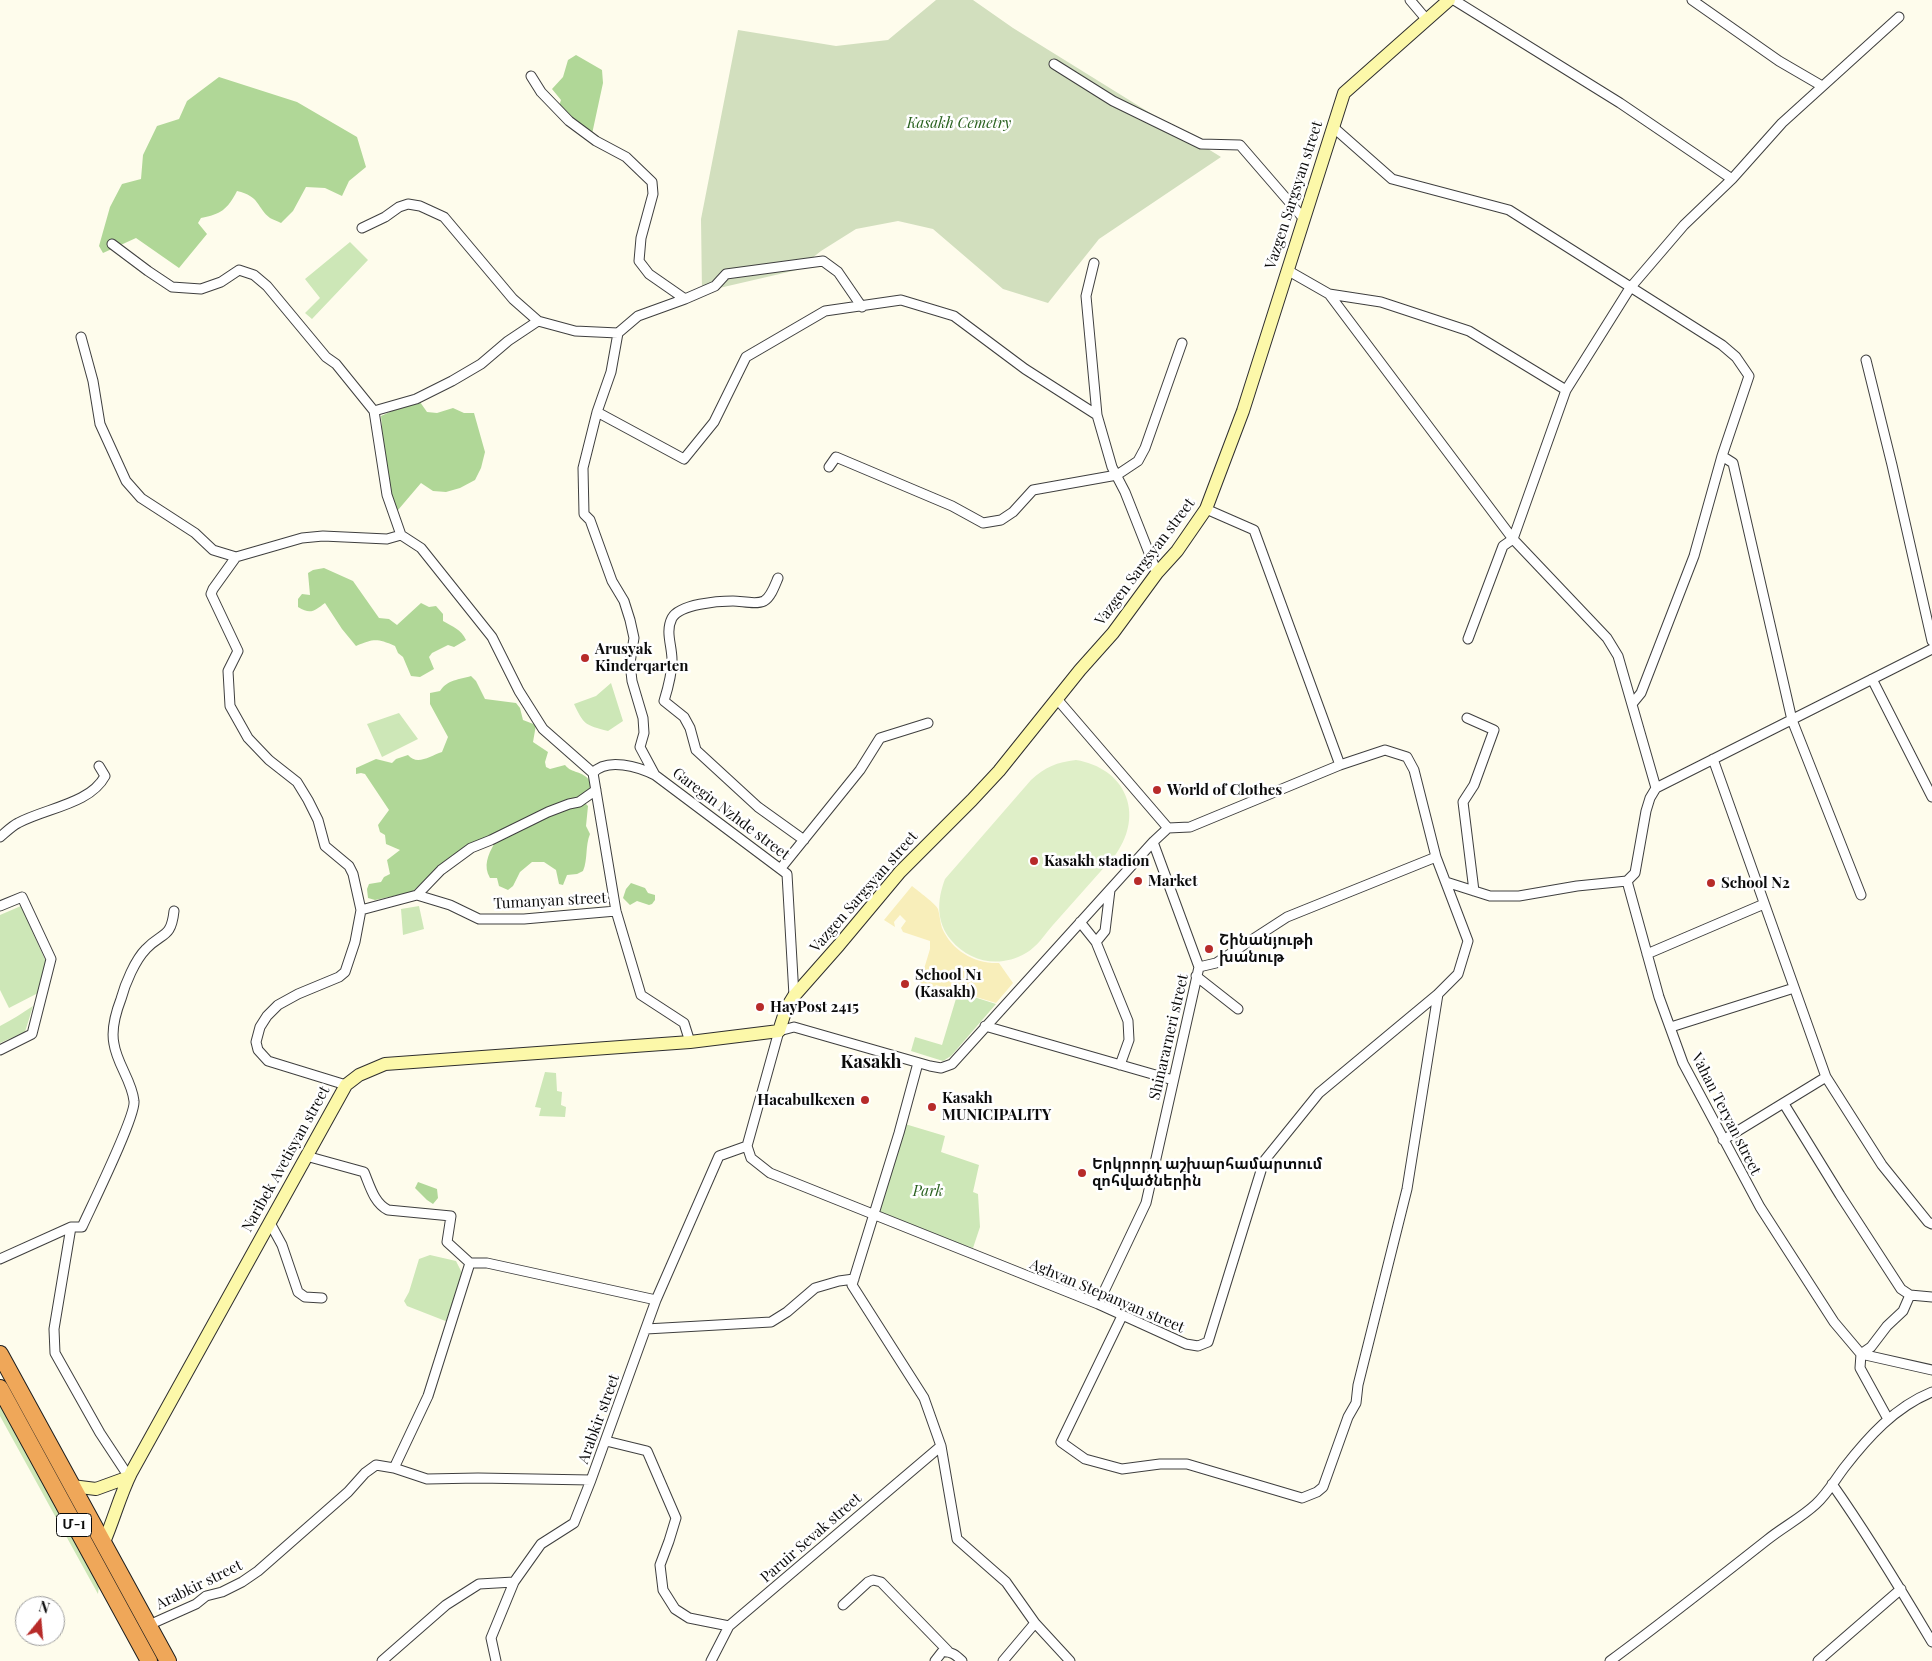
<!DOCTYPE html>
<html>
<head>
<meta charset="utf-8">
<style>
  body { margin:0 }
  #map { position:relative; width:1932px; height:1661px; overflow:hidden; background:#fefcec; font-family:"Playfair Display",serif }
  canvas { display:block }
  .north { position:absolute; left:15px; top:1596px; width:50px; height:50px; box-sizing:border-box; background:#fff; border:1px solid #9e9e9e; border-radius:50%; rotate:17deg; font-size:14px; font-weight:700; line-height:20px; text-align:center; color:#0c0c0c }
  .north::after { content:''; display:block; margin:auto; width:18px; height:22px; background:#b72b29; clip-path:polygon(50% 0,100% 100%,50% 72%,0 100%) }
</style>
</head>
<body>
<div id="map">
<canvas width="1932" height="1661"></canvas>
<div class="north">N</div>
</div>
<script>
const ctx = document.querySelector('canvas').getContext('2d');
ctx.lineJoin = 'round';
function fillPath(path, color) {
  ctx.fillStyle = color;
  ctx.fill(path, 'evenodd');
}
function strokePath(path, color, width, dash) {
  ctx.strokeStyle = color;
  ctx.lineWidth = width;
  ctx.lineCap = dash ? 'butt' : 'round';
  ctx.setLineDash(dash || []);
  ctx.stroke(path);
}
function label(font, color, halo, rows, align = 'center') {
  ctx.font = font + ' "Playfair Display","Noto Sans Armenian",serif';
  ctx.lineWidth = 5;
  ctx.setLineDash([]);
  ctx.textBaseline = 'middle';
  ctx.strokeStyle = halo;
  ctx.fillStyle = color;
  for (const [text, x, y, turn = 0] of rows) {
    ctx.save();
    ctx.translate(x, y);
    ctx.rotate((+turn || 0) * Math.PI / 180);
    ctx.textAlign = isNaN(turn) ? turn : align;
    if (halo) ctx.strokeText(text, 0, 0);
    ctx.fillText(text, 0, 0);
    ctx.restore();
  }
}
fillPath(new Path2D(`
  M350,242l18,18 -56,59 -7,-6 15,-15 -15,-19z
  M611,683l12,38 -15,10c-23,-6 -24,-6 -34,-27l22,-8z
  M399,713l19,26 -36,18 -15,-33z
  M21,906l26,58 -7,28 -31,16 -9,-18v-75z
  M419,906l5,23 -21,6 -2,-26z
  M958,992l38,12 -45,52 -8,5 -32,-10 4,-14 27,8z
  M33,1006l-8,26 -25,11v-17c12,-6 22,-13 33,-20z
  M545,1072l11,1 1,18 5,1 -1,13 5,2 -1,10 -26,-1 2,-8 -6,-1z
  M905,1124l40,12 -4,16 38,13 -6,27 5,2 2,33 -7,21 -98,-32z
  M430,1255l26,6 7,14 -15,47 -41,-16 -3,-5 5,-9 10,-33z
  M0,1398l99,187 -1,9 -98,-178z`), '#cde7b7');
fillPath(new Path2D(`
  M576,55l26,15 1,13 -11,51 -27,-21 -6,-7 2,-6 -9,-11 11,-12 5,-17z
  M219,77l78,25 60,35 9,30 -17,14 -7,15 -17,-8 -19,-1 -13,24 -12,12c-3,-2 -8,-3 -11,-5 -13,-10 -10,-22 -33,-27 -10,19 -16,23 -36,27l-3,5 9,11 -28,34 -43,-30 -33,15 -4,-7 11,-39 12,-23 19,-5 2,-24 14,-29 22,-7 8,-18z
  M420,402l7,10 10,1 16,-5 11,5h10l11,39 -4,16 -6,12 -15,8 -14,4 -13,-1 -12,-8 -23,27c-13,-13 -15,-74 -17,-94l20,-9z
  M324,568l29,13 26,37 10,1 8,6 24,-22 8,4 7,-1 7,8v7c10,6 18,8 23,19l-12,7 -6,-2 -16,8 -3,4 5,12 -14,8 -9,-1 -8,-19 -5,-4 -3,-7c-19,-8 -21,-7 -39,0l-14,-17 -17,-26c-11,8 -14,12 -27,4v-8l4,-5 8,1 -2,-22 5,-3z
  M471,676l5,5 9,18 31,4 4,5 3,12 13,5 -3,17 15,10 -3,10 1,5 4,2 15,-4c7,9 17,5 25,16v10l-5,12 3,3 -2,20 4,8c-5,12 -2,25 -7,37l-6,3 -10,1 -4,10 -4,-1 -3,-14 -12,-8h-12l-12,10 -7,14 -5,4 -9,-4 -2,-8h-7c-7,-12 -2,-23 4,-34h-21l-37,26 -24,22 -37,8 -7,-2 -1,-9 2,-5 12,-2 3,-5 6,-3 -3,-14 13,-10 -14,-6 -1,-9 -5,-3 -2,-7 11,-15 -24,-36 -4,-1 -5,1v-6l20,-9 16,4 4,-4 12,-4c9,11 22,1 34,-3l6,-15 -18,-33v-11l10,-2c8,-12 19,-11 31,-15z
  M631,883l14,5 3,5 7,2v5l-3,4 -3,1 -12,-4 -7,4 -7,-7 3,-9z
  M418,1182l19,7 1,9 -5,6 -6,-4 -12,-12z`), '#b0d797');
fillPath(new Path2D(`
  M912,886c6,5 24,18 26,23 2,7 2,13 4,19 10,23 33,36 57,35l14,20 -17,20 -60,-18 -4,8 -14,-4 12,-40v-8l-27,-9 -2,-4 5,-7 -6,-6 -6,7 1,5 -11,-7z`), '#f8eeba');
fillPath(new Path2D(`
  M936,0h37l40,28 208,129 -122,82 -51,64 -45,-14 -70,-60 -35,-8 -42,8 -35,22 -24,19 -95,22 -1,-73 37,-189 98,16 52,-6z`), '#d2dfbe');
fillPath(new Path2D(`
  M1076,760c49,8 69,53 40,94 -21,24 -42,47 -63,71 -8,9 -16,22 -27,28 -25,15 -56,10 -75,-13 -15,-18 -14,-40 -6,-61l86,-99c14,-13 26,-18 45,-20z`), '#dfefc8');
const street = new Path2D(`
  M1410,0l17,20
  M1454,0l166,103 112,76
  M1692,0l87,61 43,25
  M1054,64l59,37 88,43 39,1 64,74
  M531,76l10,16 28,29 27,20 30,16 26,25 1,12 -12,44 -2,23 10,13 36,25
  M1333,127l59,52 117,31 213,135 14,12 13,19 -27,80 -28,100 -53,137 -9,11
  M362,228l23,-11 14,-10 9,-3 12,2 24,11 69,82 25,22 37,10 43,2 20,-17 47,-17 30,-13 11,-12 97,-13 15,11 24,35
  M112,244l36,27 24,16 29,2 20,-7 18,-12 15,5 13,11 59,71 10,7 38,47
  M1094,263l-8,33 11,119 15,52 13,25 32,81
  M1287,270l42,24 184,245 94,99 11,18 38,132
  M1329,294l52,8 88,29 97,59
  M618,333l-7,39 -14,40 -14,56 1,46 6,6 22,61 12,20 6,19 4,18 -4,25 2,18 11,37 1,15 -4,14 15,28
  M81,337l12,44 7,43 26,57 15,17 54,35 18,17 23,7
  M1866,360l26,105 40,176
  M597,412l87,47 30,-37 32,-65 79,-46 76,-11 53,16 71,53 72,46
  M1722,456l11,7 59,257 69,175
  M829,467l7,-10 116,49 31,17 18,-3 12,-8 20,-22 84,-15 21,-14 7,-13 37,-105
  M1206,509l48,21 86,235
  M401,535l-14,-40 -13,-84 42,-12 36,-18 29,-17 27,-23 30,-20
  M401,535l20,13 71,89 27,54 24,38 50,44
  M778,578c-3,7 -7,19 -14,23 -8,4 -22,0 -31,0 -15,0 -53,3 -61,17 -7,14 0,27 0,42 0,14 -4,28 -8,41l20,16 6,11 6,22 62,57 46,33
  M1468,639l35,-93 10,-7 53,-149 64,-102 54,-63 48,-46 50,-56 117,-106
  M1872,679l60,118
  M1057,699l111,129
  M1467,718l27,12 -20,55 -11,17 11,89
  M1385,750l22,7 7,13 22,87 32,84 -10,33 -20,20 -119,99 -55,68 -56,181 -10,4 -12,-2 -88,-40 -328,-131 -19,-15 -4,-12 32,-115 15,-4 136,39 11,2 11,-4 201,-222 15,-14 22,-1 150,-62z
  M1713,759l113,318 56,88 46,57 4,2
  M593,773c14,-16 46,-6 62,2l132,99 7,122
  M593,773l23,138 25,84 43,28 6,19
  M0,837c6,-5 12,-11 18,-14 28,-15 72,-19 87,-47l-6,-10
  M1153,842l46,125
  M781,868l79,-98 20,-32 48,-15
  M1627,881l32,116 24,66 77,144 74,115 27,32 71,16
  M1627,881l8,-8 11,-62 4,-13 6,-10 276,-139
  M1446,882l44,14h29l58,-10 50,-5
  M417,895l24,-25 30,-22 20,-8 57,-28 21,-8 10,-2 17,-12
  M0,906l22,-9 29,62 -19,75 -32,16
  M361,910l-8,-36 -4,-8 -24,-20 -7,-26 -10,-20 -11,-18 -28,-22 -21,-22 -18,-32 -2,-35 10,-20 -27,-57 2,-5 23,-32 66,-19 21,-2 64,3 14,-4
  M1080,922l16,20 32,79 1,19 -9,25
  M1096,942l9,-11 5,-41
  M1647,954l117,-50
  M1199,967l17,-4 71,-46 149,-60
  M1196,976l42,33
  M985,1026l188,54
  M1671,1027l123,-39
  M918,1063l-19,70 -47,152 72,113 17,48 16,93 49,43 29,41 35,38
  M346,1085l-78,-24 -10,-11 -2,-8 4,-15 7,-11 11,-11 20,-11 41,-17 6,-5 10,-30 6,-32 56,-15 33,10 29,14h45l92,-8
  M1784,1104l56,91 61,94 9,6 22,2
  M1723,1140l103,-63
  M306,1156l58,16c6,14 10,31 24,38l63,6 -4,26 23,21h17l169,37
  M270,1223l12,22 16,47 7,5 17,1
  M71,1227l-17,102 1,24 45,80 29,44
  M0,1259l71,-32h11c9,-20 54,-111 52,-126 -2,-20 -17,-37 -20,-57 -3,-14 2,-32 7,-45 4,-15 14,-39 25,-50 16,-17 25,-10 28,-38
  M1098,1304l48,-101 53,-236
  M1122,1316l-61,126 24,17 37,10 38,-5h27l115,34 15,-6 6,-5 25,-70 8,-14 2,-18 49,-196 31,-195
  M646,1329l125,-7 16,-10 28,-24 24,-7 15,-2
  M1888,1419l-28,-51 1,-14 10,-7 16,-21 16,-15 7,-16
  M606,1441l41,10 29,67 -7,23 -9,24 3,25 12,19 14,9 40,8
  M394,1468l34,-72 42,-133
  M1832,1484c36,51 68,104 100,158
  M843,1605l25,-23 5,-2 8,2 67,69
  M149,1625l47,-21 10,-8 16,-4 20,-10 16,-11 90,-79 17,-19 11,-8 18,3 33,11 51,-1 113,2 65,-180 63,-144 28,-10
  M382,1661l64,-56 33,-21 35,-2 27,-38 33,-21 17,-43
  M496,1661l-5,-23 23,-56
  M711,1661l18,-35 212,-180
  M935,1661l7,-9c9,-1 14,3 20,9
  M1003,1661l32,-38
  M1610,1661c53,-39 105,-80 157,-121 16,-13 34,-22 49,-36 11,-10 19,-24 28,-36 24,-31 51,-61 88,-76
  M1818,1661l83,-72`);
const secondary = new Path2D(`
  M72,1486l24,3 33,-12
  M104,1542c10,-23 16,-47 27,-69l215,-388 13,-10 26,-11 305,-22 89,-11 7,-22 8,-13 45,-51 61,-73 72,-72 27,-29 81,-101 33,-37 44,-60 20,-22 29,-42 37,-98 101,-318 105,-93`);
const highway = new Path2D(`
  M0,1354l168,307
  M0,1388l149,273`);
strokePath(street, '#3f3f3f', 11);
strokePath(secondary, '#2e2e2e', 14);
strokePath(highway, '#1d1d1d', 18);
strokePath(street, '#fff', 9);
strokePath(secondary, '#fcf8a9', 12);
strokePath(highway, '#efa759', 16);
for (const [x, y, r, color] of [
  [585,658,5,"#b72b29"],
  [1157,790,5,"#b72b29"],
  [1034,861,5,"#b72b29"],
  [1138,881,5,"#b72b29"],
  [1711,883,5,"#b72b29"],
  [1209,949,5,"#b72b29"],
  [905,984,5,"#b72b29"],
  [760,1007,5,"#b72b29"],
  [865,1100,5,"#b72b29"],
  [932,1107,5,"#b72b29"],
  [1082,1173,5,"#b72b29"]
]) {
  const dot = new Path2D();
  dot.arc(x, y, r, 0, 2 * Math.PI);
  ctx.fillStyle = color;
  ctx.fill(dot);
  strokePath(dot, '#fff', 2);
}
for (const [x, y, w] of [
  [74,1525,35]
]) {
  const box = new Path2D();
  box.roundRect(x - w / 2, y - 11.5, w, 23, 4);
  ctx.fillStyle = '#fff';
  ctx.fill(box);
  strokePath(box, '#0c0c0c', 1);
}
label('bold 14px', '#0c0c0c', null, [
  ["Մ-1",74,1525]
]);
label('italic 15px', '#29611f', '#fff', [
  ["Kasakh Cemetry",959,123],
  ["Park",928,1191]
]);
label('15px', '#0c0c0c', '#fff', [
  ["Vazgen Sargsyan street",1294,195,-72],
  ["Vazgen Sargsyan street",1145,562,-53],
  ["Garegin Nzhde street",731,814,37],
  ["Vazgen Sargsyan street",864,892,-49],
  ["Tumanyan street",550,901,-3],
  ["Shinararneri street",1169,1037,-77],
  ["Vahan Teryan street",1726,1114,63],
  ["Naribek Avetisyan street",286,1159,-61],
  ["Aghvan Stepanyan street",1107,1296,23],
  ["Arabkir street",599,1419,-70],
  ["Paruir Sevak street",811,1538,-41],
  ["Arabkir street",199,1585,-26]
]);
label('bold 15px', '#0c0c0c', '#fff', [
  ["Arusyak",595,649],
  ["Kinderqarten",595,666],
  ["World of Clothes",1167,790],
  ["Kasakh stadion",1044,861],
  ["Market",1148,881],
  ["School N2",1721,883],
  ["Շինանյութի",1219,940],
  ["խանութ",1219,957],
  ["School N1",915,975],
  ["(Kasakh)",915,992],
  ["HayPost 2415",770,1007],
  ["Kasakh",942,1098],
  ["MUNICIPALITY",942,1115],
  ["Hacabulkexen",855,1100,"right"],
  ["Երկրորդ աշխարհամարտում",1092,1164],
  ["զոհվածներին",1092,1181]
], 'left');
label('bold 18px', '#0c0c0c', '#fff', [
  ["Kasakh",871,1062]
]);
</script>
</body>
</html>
